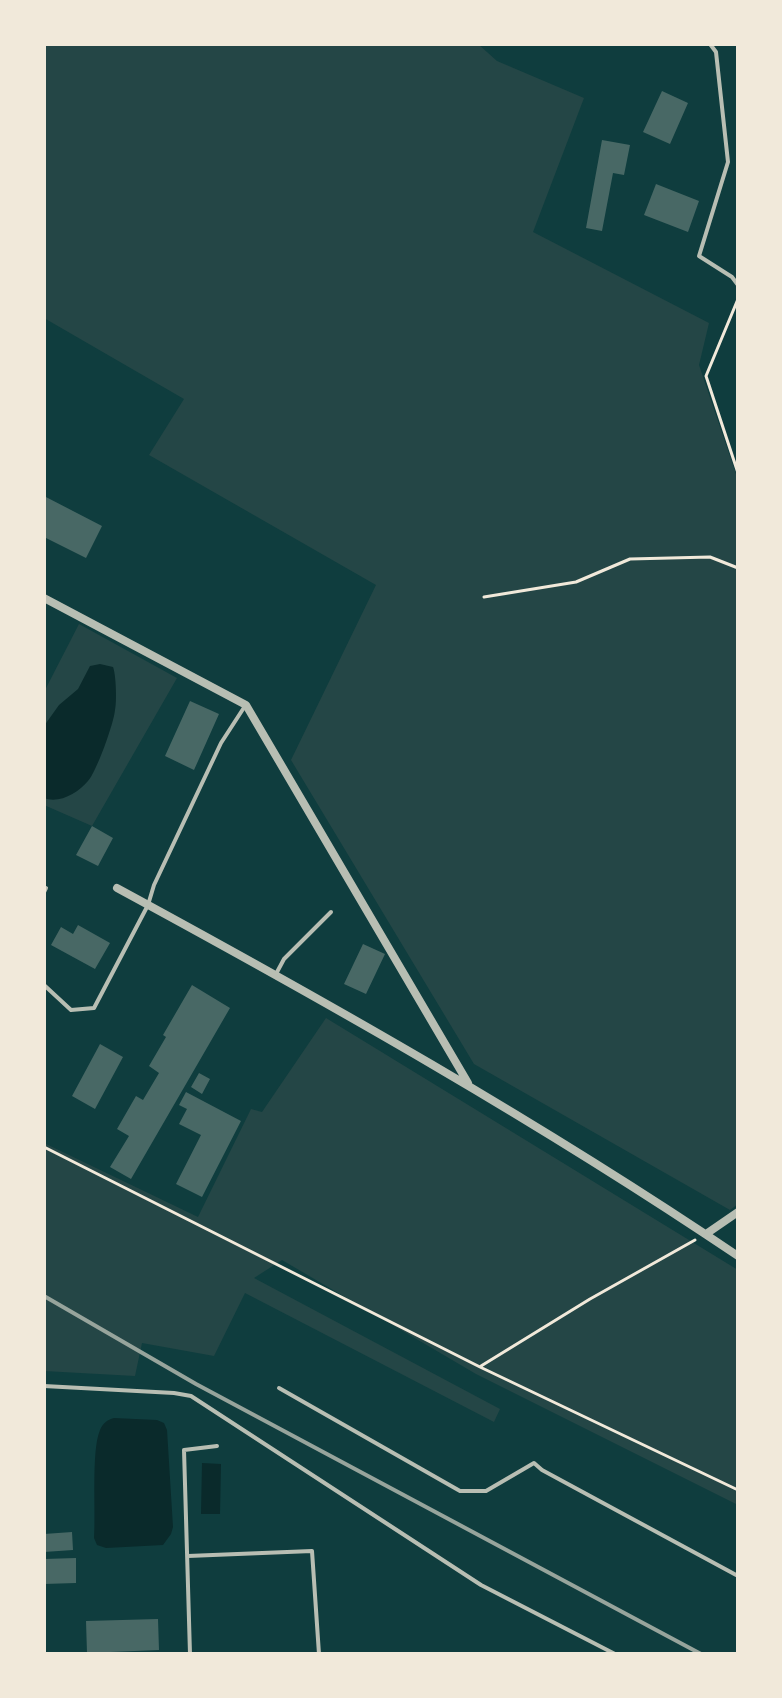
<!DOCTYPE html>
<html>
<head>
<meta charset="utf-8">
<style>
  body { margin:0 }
  #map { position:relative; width:782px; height:1698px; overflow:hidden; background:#0f3d3e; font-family:Arial,sans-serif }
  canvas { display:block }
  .frame { position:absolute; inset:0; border:46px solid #f1e9da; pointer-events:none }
</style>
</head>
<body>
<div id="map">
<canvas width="782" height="1698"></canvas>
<div class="frame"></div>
</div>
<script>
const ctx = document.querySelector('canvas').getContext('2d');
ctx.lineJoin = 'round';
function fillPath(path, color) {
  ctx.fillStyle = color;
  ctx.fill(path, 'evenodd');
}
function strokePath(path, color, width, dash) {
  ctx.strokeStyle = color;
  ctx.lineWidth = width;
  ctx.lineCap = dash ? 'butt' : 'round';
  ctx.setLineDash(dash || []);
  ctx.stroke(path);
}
fillPath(new Path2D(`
  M44,44h434l19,17 87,37 -51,134 176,91 -10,42 39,115v724l-8,6 -256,-146 -183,-304 85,-175 -227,-130 35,-56 -140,-81z
  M79,624l98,54 -85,148 -48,-21v-113z
  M326,1018l412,252v235l-262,-131 -194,-114 -28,18 246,131 -6,13 -249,-129 -31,63 -72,-13 -7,33 -91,-5v-228l154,74 53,-108 11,3z`), '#244646');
fillPath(new Path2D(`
  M100,664l13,3c3,7 4,35 2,43 -1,13 -19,63 -27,71 -10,12 -29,23 -44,17v-72l15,-21 19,-16 12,-23z
  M114,1418l43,2 7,3 3,7 6,97 -2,7 -8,11 -57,3 -9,-3 -3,-7c2,-26 -3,-87 6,-108 3,-7 7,-10 14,-12z
  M202,1463l19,1 -1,50h-19z`), '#0a2a2b');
fillPath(new Path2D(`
  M662,91l26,12 -18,41 -27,-12z
  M602,140l28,5 -6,30 -11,-2 -11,58 -16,-3z
  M656,184l43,17 -11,31 -44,-17z
  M44,496l58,30 -16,32 -42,-21z
  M190,701l29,13 -25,56 -29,-14z
  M92,826l21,12 -15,28 -22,-11z
  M78,925l32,18 -15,26 -44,-24 10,-18 12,7z
  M363,944l22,10 -19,40 -22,-10z
  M192,985l38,23 -99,171 -21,-12 19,-31 -12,-7 19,-33 7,4 16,-27 -10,-7 17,-29 -3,-2z
  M100,1044l23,13 -28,52 -23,-13z
  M199,1073l11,6 -8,15 -11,-7z
  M186,1092l55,29 -39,76 -26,-13 25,-49 -22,-11 8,-15 -8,-4z
  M72,1532l1,18 -29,2v-18z
  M76,1558v25l-32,1v-25z
  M158,1619l1,31 -72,3 -1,-32z`), '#486865');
strokePath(new Path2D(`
  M738,299l-32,77 32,97
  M484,597l92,-15 54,-23 80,-2 28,11
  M44,1147l436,220 258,123
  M481,1366l109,-67 105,-59`), '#f1e9da', 3);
strokePath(new Path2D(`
  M710,44l6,8 12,110 -29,94 33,21 6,8
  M44,892l2,-4
  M276,974l8,-15 47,-47
  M44,985l27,25 23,-2 54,-103 6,-20 67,-142 24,-37
  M44,1386l130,7 17,3 290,189 134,69
  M279,1388l181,103h26l48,-28 8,7 196,106
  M188,1556l124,-5 7,103
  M190,1654l-6,-204 33,-4`), '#b8beb3', 4);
strokePath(new Path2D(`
  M44,598l202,107 222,378
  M117,888c212,115 421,233 621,368
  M706,1234l32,-22`), '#b8beb3', 8);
strokePath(new Path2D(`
  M44,1296l152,88 505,270`), '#97a49c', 4);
</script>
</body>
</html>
